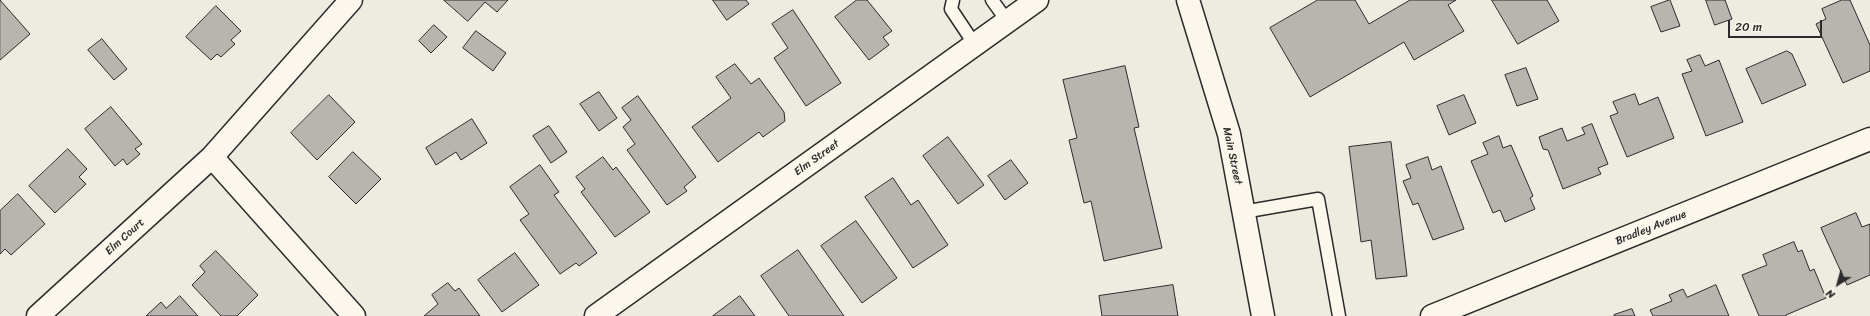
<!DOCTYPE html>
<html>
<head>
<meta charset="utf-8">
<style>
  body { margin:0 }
  #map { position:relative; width:1870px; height:316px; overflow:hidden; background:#eeebe0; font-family:Sriracha,sans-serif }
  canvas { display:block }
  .north { position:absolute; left:1818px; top:264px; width:40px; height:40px; -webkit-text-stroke:3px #fbf7ec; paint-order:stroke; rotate:217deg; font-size:11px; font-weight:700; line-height:16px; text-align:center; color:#2b2b2b }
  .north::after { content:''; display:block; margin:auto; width:14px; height:18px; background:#2b2b2b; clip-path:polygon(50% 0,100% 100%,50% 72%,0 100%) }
  .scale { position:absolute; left:1728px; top:20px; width:94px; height:18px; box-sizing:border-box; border:2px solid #2b2b2b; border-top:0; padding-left:5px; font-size:12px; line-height:14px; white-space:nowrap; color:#2b2b2b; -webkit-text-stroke:3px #fbf7ec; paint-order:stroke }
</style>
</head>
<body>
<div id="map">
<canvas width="1870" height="316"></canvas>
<div class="north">N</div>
<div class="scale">20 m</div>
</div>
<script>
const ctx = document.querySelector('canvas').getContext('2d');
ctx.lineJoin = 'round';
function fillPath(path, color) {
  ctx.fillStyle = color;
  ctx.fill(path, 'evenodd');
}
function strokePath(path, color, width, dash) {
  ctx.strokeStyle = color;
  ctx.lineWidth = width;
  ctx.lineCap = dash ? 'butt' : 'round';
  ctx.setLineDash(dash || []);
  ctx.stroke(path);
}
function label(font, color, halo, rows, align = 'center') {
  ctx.font = font + ' Sriracha,sans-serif';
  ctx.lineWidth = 3.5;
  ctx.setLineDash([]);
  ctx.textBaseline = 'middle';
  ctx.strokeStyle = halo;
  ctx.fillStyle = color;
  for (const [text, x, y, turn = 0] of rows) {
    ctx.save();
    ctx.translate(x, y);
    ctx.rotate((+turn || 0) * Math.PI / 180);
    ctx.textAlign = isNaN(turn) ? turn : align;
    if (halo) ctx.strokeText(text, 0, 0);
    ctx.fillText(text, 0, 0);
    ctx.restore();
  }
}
const building = new Path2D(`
  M0,0l30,34 -30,26z
  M444,0h64l-11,12 -12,-10 -17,19z
  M713,0h33l3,4 -22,16z
  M857,0h10l25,31 -9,6 6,8 -20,15 -34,-43z
  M1318,0h37l14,24 41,-24h46l-8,5 16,26 -50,29 -10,-18 -94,55 -40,-69z
  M1492,0h55l12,21 -41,23z
  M1670,0l10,26 -19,6 -10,-25z
  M1706,0h19l7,19 -17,6z
  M1842,0h8l20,45v26l-27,12 -27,-59 10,-5 -4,-10z
  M216,6l25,25 -10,9 4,4 -14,13 -4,-3 -6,6 -25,-23z
  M793,10l48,73 -35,23 -32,-48 14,-10 -16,-24z
  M434,25l13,12 -16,16 -12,-12z
  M476,31l30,22 -13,18 -30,-23z
  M102,39l25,30 -13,11 -26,-30z
  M1787,51l5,3 14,31 -44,19 -16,-35z
  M1700,55l5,11 14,-6 24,62 -37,14 -24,-62 10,-3 -5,-11z
  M735,64l16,20 8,-6 25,34 1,9 -22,16 -4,-5 -41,30 -26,-35 39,-29 -15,-21z
  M1125,66l14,61 -5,1 28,120 -58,13 -13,-60 -7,2 -15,-63 8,-2 -14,-58z
  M1526,68l12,31 -21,7 -12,-31z
  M599,92l18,26 -18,13 -19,-27z
  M1635,94l4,11 19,-8 16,41 -47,19 -17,-41 8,-3 -5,-11z
  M329,95l26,27 -38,38 -26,-27z
  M1464,95l12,28 -27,12 -12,-29z
  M638,96l58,81 -12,10 3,4 -20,14 -40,-55 8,-6 -12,-17 8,-7 -9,-12z
  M111,107l31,37 -7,5 5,5 -13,11 -4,-6 -8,7 -30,-37z
  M472,119l15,24 -26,17 -5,-8 -20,13 -10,-17z
  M1592,124l16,40 -10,4 3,6 -38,15 -15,-39 -5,-1 -4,-12 23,-9 5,13 18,-7 -3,-6z
  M549,126l18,26 -16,11 -18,-27z
  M1499,136l4,12 8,-3 22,51 -3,2 5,11 -30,13 -5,-12 -7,3 -22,-52 17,-7 -5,-11z
  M948,137l36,48 -26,19 -35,-48z
  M1391,142l16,134 -31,3 -5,-39 -10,2 -12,-95z
  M68,149l19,20 -8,8 7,7 -31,29 -26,-27z
  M353,152l28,27 -25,25 -27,-27z
  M603,157l10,13 3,-3 34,45 -35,25 -34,-45 4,-3 -9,-12z
  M1428,157l4,13 9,-4 23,63 -31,11 -15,-37 -5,2 -10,-24 8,-3 -5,-13z
  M1011,160l17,23 -23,17 -17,-24z
  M540,165l19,27 -5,3 43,58 -18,13 -3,-3 -16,11 -40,-54 9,-6 -19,-27z
  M893,178l18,27 7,-5 30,45 -35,23 -48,-71z
  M18,194l27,30 -34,31 -6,-6 -5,5v-43z
  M1856,213l6,14 8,-3v51l-23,10 -26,-57z
  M856,221l41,57 -35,25 -41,-57z
  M1794,242l4,10 4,-2 8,21 4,-2 12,29 -40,17v1h-27l-17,-41 25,-10 -4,-10z
  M798,250l46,66h-55l-28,-40z
  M216,251l42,44 -21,21h-16l-29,-31 13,-13 -5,-6z
  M515,253l24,32 -37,27 -24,-32z
  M448,283l7,8 4,-3 21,28h-56l14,-12 -6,-9z
  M1173,285l5,31h-76l-3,-20z
  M1716,285l13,31h-76l-3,-6 22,-9 -3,-6 14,-6 4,8z
  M180,296l18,20h-52l15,-14 5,6z
  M740,296l15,20h-42z
  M1632,309l3,7h-21v-1z`);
fillPath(building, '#b8b5ae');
strokePath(building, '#2b2b2b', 1);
const service = new Path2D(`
  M953,0l-2,9 24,36
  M992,0l15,21
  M1243,212l75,-13 21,117`);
const minor = new Path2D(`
  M212,157l142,159
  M38,316l174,-159 139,-157
  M596,316l441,-316
  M1432,316l438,-177`);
const secondary = new Path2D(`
  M1188,0l41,134 34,182`);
strokePath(service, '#2b2b2b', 15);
strokePath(minor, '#2b2b2b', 25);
strokePath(secondary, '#2b2b2b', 25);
strokePath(service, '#fbf7ec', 12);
strokePath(minor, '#fbf7ec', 22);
strokePath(secondary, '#fbf7ec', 22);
label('11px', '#2b2b2b', '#fbf7ec', [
  ["Main Street",1232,156,78],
  ["Elm Street",817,158,-36],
  ["Bradley Avenue",1651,228,-22],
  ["Elm Court",125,237,-42]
]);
</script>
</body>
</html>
